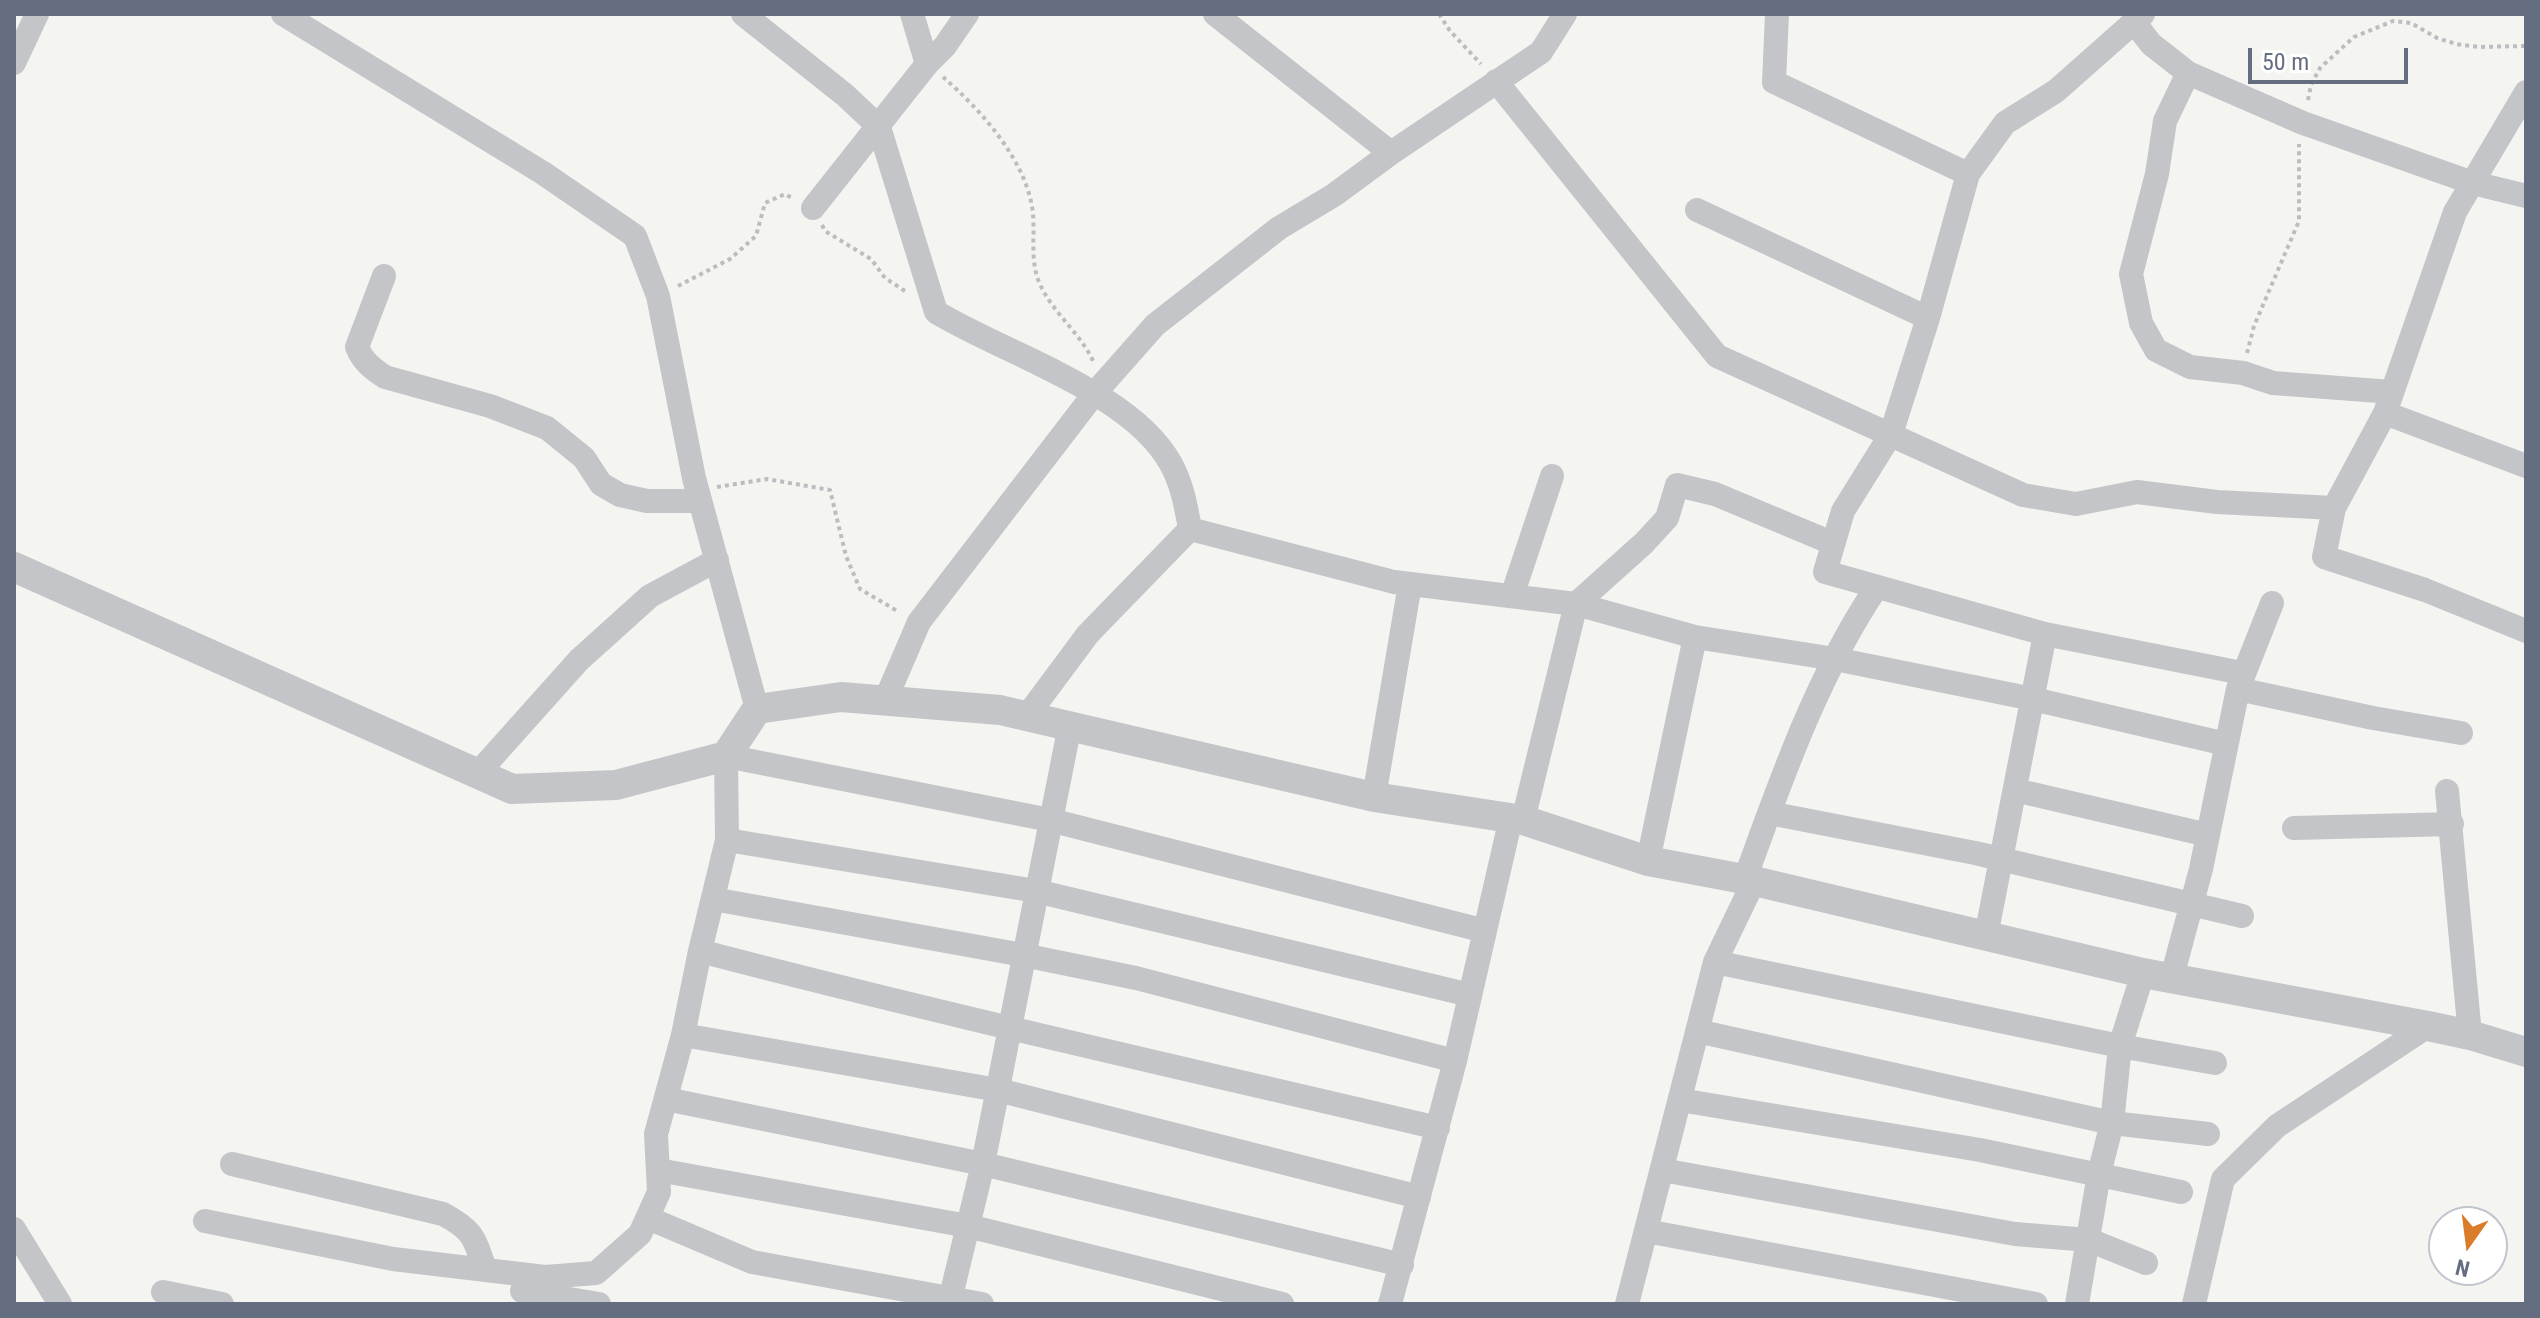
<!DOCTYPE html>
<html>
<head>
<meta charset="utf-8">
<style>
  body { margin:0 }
  #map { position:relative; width:2540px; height:1318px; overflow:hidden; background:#f4f5f1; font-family:"Roboto Condensed",sans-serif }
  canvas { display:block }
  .frame { position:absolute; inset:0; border:16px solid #656e81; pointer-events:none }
  .north { position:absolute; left:2428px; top:1206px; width:80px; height:80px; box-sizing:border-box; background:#fff; border:2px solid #c1c5cd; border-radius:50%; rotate:194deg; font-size:22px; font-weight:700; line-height:32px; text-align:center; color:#656e81 }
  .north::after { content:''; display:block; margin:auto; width:28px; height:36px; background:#db7c2b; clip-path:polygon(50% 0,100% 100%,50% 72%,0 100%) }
  .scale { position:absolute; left:2248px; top:48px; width:160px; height:36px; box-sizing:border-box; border:4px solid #656e81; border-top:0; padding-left:10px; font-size:24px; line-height:28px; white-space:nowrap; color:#656e81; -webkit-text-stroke:6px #fff; paint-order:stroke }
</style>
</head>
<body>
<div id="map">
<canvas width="2540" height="1318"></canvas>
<div class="frame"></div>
<div class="north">N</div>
<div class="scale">50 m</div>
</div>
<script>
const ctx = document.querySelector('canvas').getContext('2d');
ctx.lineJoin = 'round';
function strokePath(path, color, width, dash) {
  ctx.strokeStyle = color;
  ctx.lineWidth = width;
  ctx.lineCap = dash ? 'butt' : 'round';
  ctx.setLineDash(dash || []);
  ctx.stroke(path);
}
strokePath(new Path2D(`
  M1439,14l11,17 31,33
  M943,77c38,33 85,85 90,137 2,22 -3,46 6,68 13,31 42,51 55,81
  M2308,100l3,-15 9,-17 34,-31 39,-16 18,2 26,15 19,6 23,3 47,-1
  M822,225l3,6 46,28 14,19 23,15
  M678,286l52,-27 26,-23 9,-33 20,-9 9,5
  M2247,353l7,-27 45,-105v-77
  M717,487l50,-8 63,11 16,66 14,33 39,23`), '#bcbdc0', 4, [4, 4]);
strokePath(new Path2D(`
  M283,14l260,159 92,63 23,60 36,182 63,231
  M743,14l102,81 34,32 57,185c69,42 196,80 235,152 11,20 15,42 19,65
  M1215,14l176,139
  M1777,14l-3,68 194,92
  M2143,14l-87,77 -51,32 -37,51 -40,144 -37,116 -48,77 -18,61 220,62 197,39
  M2134,22l17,22 37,29 115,50 170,60 53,13
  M14,63l23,-49
  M927,64l18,-18 22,-32
  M2188,73l-23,48 -8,53 -26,100 10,49 15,27 34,17 53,6 30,10 119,9
  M1496,81l221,275 306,139 53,9 61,-12 80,10 117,6
  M2526,92l-71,120 -70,201 -51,95 -10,49 101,33 101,41
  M813,208l114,-144 -15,-50
  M1697,210l231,108
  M384,276l-27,71c6,15 16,22 28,30l105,29 57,22 37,30 17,26 19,11 27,6h53
  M2385,413l141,53
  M1190,529l204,53 182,22 119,33 140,22 198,40 193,45
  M1512,596l40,-120
  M2238,689l135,29 88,15
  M885,701l34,-79 175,-228 61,-69 124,-97 55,-33 57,-42 150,-101 24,-38
  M1027,716l61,-82 102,-105
  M477,774l102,-114 71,-64 67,-36
  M2015,790l193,45
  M2447,791l23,244
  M1374,797l36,-213
  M1769,813l206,40 267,63
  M1523,820l53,-216 68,-61 23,-25 10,-33 38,9 117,49
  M2294,828l158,-4
  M727,840l309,51 434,104
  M1648,861l47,-224
  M1745,879c36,-99 72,-203 131,-291
  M713,899l310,56 113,23 319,83
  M1986,936l59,-302
  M700,951c244,64 492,119 738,177
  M1715,962l405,84 95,17
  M2172,977l29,-108 37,-180 34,-86
  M1697,1031l415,92 96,11
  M683,1035l315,55 421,107
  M666,1099l317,65 419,101
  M1680,1100l300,50 201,42
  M232,1164l211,50c30,16 31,23 42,55
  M658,1170l310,56 314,78
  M1662,1170l353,64 74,6 57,23
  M648,1218l104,44 230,42
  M205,1221l188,38 152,18 51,-4 44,-39 19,-42 -3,-58 27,-99 17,-84 27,-111 -1,-84 324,64 435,111
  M14,1229l46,75
  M1646,1231l390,73
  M522,1291l77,13
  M163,1292l59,12
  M949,1304l34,-140 87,-439
  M1390,1304l65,-243 56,-243
  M1627,1304l88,-342 39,-81
  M2077,1304l22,-130 13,-51 8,-77 23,-73
  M2194,1304l29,-125 54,-53 151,-100`), '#c3c5c9', 24);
strokePath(new Path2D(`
  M14,567l498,222 104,-4 110,-29 31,-47 84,-12 159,13 374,87 149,23 125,41 106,20 389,92 285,53 42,9 56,17`), '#c3c5c9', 30);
</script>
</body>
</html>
